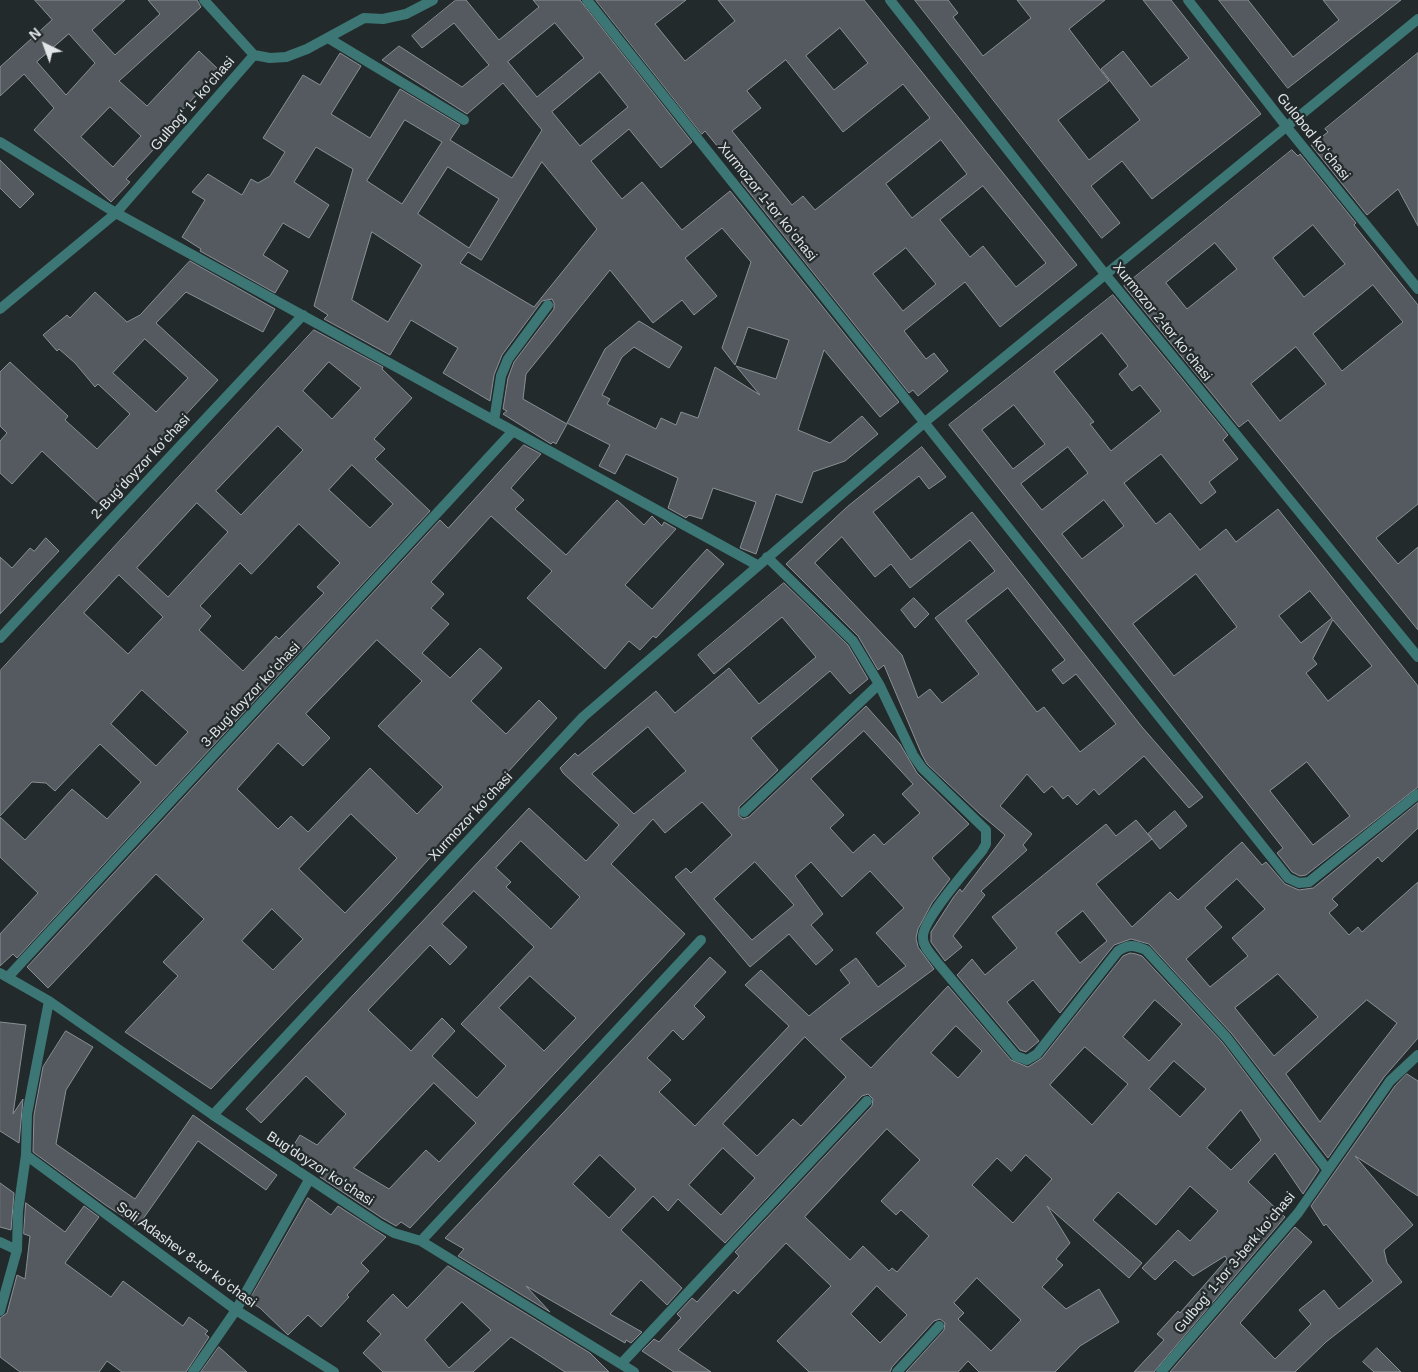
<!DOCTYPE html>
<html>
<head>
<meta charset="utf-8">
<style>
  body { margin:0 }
  #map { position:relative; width:1418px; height:1372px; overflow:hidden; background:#232a2b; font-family:Helvetica,sans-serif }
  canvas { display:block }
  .north { position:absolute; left:20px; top:20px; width:50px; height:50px; -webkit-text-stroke:4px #232a2b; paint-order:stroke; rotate:318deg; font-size:14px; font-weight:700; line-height:20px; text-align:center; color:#e1e5e7 }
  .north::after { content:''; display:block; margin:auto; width:18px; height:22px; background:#e1e5e7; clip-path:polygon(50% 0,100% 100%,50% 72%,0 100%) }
</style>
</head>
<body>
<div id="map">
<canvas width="1418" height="1372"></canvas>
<div class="north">N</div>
</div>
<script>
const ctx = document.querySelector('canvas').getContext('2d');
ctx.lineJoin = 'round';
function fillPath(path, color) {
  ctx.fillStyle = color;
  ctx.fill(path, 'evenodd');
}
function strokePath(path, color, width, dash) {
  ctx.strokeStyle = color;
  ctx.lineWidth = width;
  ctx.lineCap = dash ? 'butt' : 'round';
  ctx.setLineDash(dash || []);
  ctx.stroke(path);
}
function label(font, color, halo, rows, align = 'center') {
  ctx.font = font + ' Helvetica,sans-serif';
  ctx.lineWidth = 4.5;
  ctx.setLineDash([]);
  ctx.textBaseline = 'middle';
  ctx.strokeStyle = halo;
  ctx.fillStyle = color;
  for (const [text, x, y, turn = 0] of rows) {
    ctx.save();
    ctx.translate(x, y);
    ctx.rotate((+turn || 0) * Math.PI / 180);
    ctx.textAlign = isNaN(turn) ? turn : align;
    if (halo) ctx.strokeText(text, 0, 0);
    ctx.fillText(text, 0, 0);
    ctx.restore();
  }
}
const building = new Path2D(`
  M35,0h90l-33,30 23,25 45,-41 -12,-14h49l4,7 -82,74 28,25 52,-55 20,19 -42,46 4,4 -55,59 4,3 -19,20 -77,-72 20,-22 -30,-34 -24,22v-29l52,-47zM69,34l26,29 -29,32 -29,-33zM110,107l31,29 -28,31 -32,-30z
  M456,0h10l33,40 40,-33 -6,-7h47l112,142 -31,26 -32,-39 -38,32 31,38 20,-17 40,48 48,-39 169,211 -19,15 -56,-67 -26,80 32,13 32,-27 16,18 -33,27 -32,11 -11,31 -26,-9 -20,60 -16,-6 16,-46 -43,-14 -11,31 -13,-4 -3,3 -18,-10 10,-30 -52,-24 -11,20 -16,-8 11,-21 -43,-22 38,-74 34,-28 43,26 -13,21 -35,-21 -12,10 -20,38 8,4 -3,5 49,25 5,-11 15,7 5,-13 17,6 17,-51 45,28 -24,-29 40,13 13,-39 -41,-13 -13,38 -13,-17 29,-86 -29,-34 -37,30 32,38 -23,19 -12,-15 -29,23 -43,-53 -84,104 -3,25 44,25 -11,20 -3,-2 -2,2 -48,-30 4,-3 -4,-2 5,-31 6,-16 40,-53v-6l-2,-4 -10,2 -40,54 -8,20 -4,26 -47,-28 15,-25 -47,-28 -21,35 -66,-36 4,-4 -14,-9 39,-137 -37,-22 -22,35 35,23 -20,33 -26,-15 -20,32 25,16 -13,22 -75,-42 1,-2 -19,-12 23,-37 -13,-8 16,-18 34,21 9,-16 7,4 12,-7 15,-24 -22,-14 40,-63 17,10 20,-32 21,13 -30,48 39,24 30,-49 60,36 -10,15 62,38 30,-48 -39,-47 -36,31 -85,-54 17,-14 63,41 27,-22 -35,-42 -32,25 -10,-12zM555,23l29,35 -47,39 -29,-35zM600,72l28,35 -48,39 -28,-34zM405,120l37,22 -40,62 -35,-23zM542,162l55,67 -63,78 -74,-44 8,-11 13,8zM448,167l51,32 -30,49 -51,-34zM372,232l50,33 -34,57 -36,-22z
  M596,0h90l-31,24 30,37 50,-40 -17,-21h146l213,265 -77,62 -35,-45 -61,49 22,28 8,-6 14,18 -30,25 -5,-6 -4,3 -168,-211 3,-3 -39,-48 -3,3zM840,28l28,35 -34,27 -28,-34zM786,60l57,72 60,-48 27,34 -115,92 -12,-14 -11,9 -60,-74 29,-23 -14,-17zM941,140l26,34 -55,44 -26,-34zM983,186l63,77 -30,24 -33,-41 -13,11 -30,-37zM906,248l30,36 -33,27 -30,-37z
  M915,0h33l10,13 -5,4 30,39 48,-38 -14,-18h88l-36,29 40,52 -51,39 31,40 51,-40 -39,-51 22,-18 28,36 38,-29 -46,-58h28l90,114 -109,85 -30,-38 -31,25 29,37 -18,15z
  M1219,0h29l45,57 46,-37 -16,-20h78l-113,88z
  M1418,53v173l-20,-37 -31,26 -56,-70 17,-13 -3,-3z
  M1292,150l6,6 2,-2 56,69 -2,2 64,80v199l-42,34 22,26 20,-17v83l-170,-210 -9,7 -115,-141zM1313,225l32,39 -41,33 -31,-39zM1215,243l22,26 -50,40 -21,-26zM1373,285l30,37 -61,49 -29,-37zM1296,347l30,37 -46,37 -29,-37z
  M0,160l34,34 -14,14 -20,-20z
  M190,261l85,48 -12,23 -77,-40 -30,31 62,57 -117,126 -59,-55 -30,33 -12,-11v-32l7,-8 -7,-7v-54l10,-10 58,54 -3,4 32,29 33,-35 -32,-30 -3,3 -20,-24 -16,-14 -2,2 -14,-16 24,-20 3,3 25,-26 32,30 13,-7zM145,339l43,39 -32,34 -43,-39z
  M1113,295l115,140 -5,5 15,19 -29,23 7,10 -15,12 -40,-50 -37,29 32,41 14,-11 30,37 26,-21 10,13 42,-33 140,177v101l-112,88 -6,1 -8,-4 -15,-19 6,-5 -334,-423zM1102,333l26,33 -9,8 13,17 8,-6 21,26 -50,40 -21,-27 4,-2 -40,-50zM1014,405l31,39 -32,25 -31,-39zM1068,447l20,26 -46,37 -21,-26zM1104,500l20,26 -42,33 -20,-25zM1196,574l41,53 -63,49 -41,-52zM1310,591l22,27 -31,25 -22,-27zM1333,620l39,46 -44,35 -22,-28 11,-9 -4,-5zM1307,762l43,54 -37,29 -43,-54z
  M314,330l69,37 -1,2 30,29 -38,41 11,10 -10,10 55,52 -413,447 -4,-4 -13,12v-32l38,-41 -38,-36v-40l25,23 47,-51 35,30 34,-37 -41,-38 -45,47 -9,-8 -14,-1 -32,34v-145zM329,362l32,26 -29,31 -29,-28zM278,426l25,24 -62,65 -25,-24zM352,465l41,39 -23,24 -41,-38zM197,503l31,29 -60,65 -31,-29zM299,524l41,39 -23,24 7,6 -45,46 -3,-3 -33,35 -44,-41 12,-14 -11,-10 40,-43 11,11zM119,575l44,42 -35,37 -44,-41zM142,690l46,42 -32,34 -45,-42z
  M524,445l17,9 -30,34 13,12 -9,9 51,46 51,-55 27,25 8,-9 10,10 2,-4 12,7 -51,56 27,24 55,-60 17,15 -68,74 -3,-2 -13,14 -11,-9 -24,28 -78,-71 25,-27 -61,-55 -60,66 13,12 -13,14 18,16 -27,29 28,25 30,-30 22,20 -31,33 35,33 33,-34 18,18 -169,186 -177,185 -86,-57 53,-56 -15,-14 41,-43 -48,-45 -108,114 -21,-21 413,-447 8,8zM377,640l45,41 -44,45 65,61 -26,27 -47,-46 -62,64 -17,-16 -13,13 -41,-40 41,-46 25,23 27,-28 -24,-24zM351,814l46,44 -52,55 -46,-44zM272,909l31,30 -30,31 -31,-29z
  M922,447l24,30 -17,12 -10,-13 -46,36 38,48 61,-48 170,215 61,70 -14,11 -45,-52 -45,39 -5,-6 -17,16 -9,-10 -5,4 -11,-13 -8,7 -17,-19 -27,32 32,28 -9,11 4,5 -46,41 4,4 -32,41 9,11 -17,14 -14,-19v-10l22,-34 7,-9 2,3 43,-57 -25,-21 -53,-50 -5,-9 -38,-90 -6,5 -20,-34 -72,-72 61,-57zM842,537l33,40 16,-13 19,24 60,-48 25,31 -60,47 44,56 -37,29 -12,-14 -12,9 -16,-43 -87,-92zM1008,588l57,72 -13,10 11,14 13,-10 40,50 -36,28 -36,-45 -7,5 -71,-91z
  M46,538l13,13 -59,63v-57l12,11 18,-20 4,3z
  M784,583l64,62 20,34 -18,15 -20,-23 -79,67 27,32 -39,37v9l4,3 6,-2 117,-111 34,38 17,29 52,51 -37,34 18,21 -18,24 -14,26 -2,9 2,9 16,22 -94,70 31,29 77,-82 63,74 17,7 14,-9 81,-102 7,-3 6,1 6,2 80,86 97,128 -16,24 -28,-41 -27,29 37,35 -131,155h-20l30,-32 -7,-6 21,-23 2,2 47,-54 -2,-3 -32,20 -18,-16 -20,20 -13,-12 36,-38 12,11 28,-30 -28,-25 -34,39 -38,-33 -25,28 49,43 -13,15 -82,-72 23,37 -14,16 7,6 -21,22 24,22 33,-20 20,33 -39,24 -25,26h-76l-11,-11 -10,11h-52l38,-42 1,-7 -5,-4 -6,2 -42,46 -2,5h-81l-32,-31 54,-55 -45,-43 -48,51 -4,-4 -56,60 33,22h-37l-32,-21 12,-12 5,3 22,-24 -4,-4 15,-16 5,4 42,-46 -4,-4 137,-146 1,-7 -5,-5 -6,2 -137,147 -47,-44 -10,12 -15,-15 -32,34 61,58 -15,17 -26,-25 -31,34 32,18 -11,11 -5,-3 -1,3 -99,-57 24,26 -92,-56 6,-7 -19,-11 265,-281 16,15 -32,34 11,11 -22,23 -10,-10 -26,28 24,22 -12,12 36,34 94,-100 -44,-41 16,-15 48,46 41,-33 -10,-13 16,-12 22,29 28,-21 -30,-33 28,-25 -34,-37 -28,26 -31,-35 -16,14 28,38 -12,11 22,25 -17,15 -27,-31 -39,33 -75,-90 11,-9 5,5 41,-38 -30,-33 -37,31 -12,-14 -42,45 74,70 -275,294 -9,-6 -5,4 -14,-8 -62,-41 2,-4 -32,-22 10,-16 17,10 29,-31 -40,-38 -45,47 -15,-14 283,-301 57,53 33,-36 -56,-52 -3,-5 15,-15 3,3 78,-65 19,22 54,-45 30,36 57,-47 -34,-40 -68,57 -16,-19zM648,727l38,44 -52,43 -42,-40zM864,731l49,53 -11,10 18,19 -36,32 -10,-11 -21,19 -23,-25 14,-13 -33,-36zM521,841l59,56 -29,32 -45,-42 5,-5 -15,-14zM755,862l39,43 -42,35 -38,-41zM474,891l60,56 -73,77 45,42 -29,32 -45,-42 23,-25 -13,-13 -31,33 -43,-41 62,-65 20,20 17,-18 -25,-23zM530,976l46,42 -32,33 -45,-43zM1155,1000l27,24 -33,37 -26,-24zM956,1026l26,25 -24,27 -27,-25zM805,1037l41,40 -45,49 -8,-7 -36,37 -34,-32zM1085,1047l43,37 -36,41 -42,-40zM1174,1061l32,28 -26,28 -31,-28zM434,1083l42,40 -37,39 -13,-12 -37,39 -35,-21zM1241,1110l20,30 -30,30 -24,-22zM887,1129l33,31 -39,41 15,14 5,-5 28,26 -32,36 -5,-4 -3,3 -26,-25 -13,14 -45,-43zM723,1148l32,30 -34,37 -32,-30zM600,1155l36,34 -27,29 -36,-34zM1026,1155l26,24 -39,44 -41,-38 25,-27 14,13zM977,1278l44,42 -30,31 -33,-32 6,-6 -10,-10zM877,1286l30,29 -27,28 -29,-29z
  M914,598l15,16 -14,14 -14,-18z
  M1418,803v25l-36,34 -4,-5 -46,42 6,6 -9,8 20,22 9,-8 4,5 56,-50v156l-34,39 -56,81 -96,-124 -83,-90 -18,-5 -17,6 -54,68 -27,-33 -26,22 32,39 -13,11 -6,-2 -63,-75 15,-16 13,16 32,-27 -25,-31 114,-93 10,12 20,-16 16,19 -56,45 36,43 38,-35 8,8 64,-58 20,23 4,-3 19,22 14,6 14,-2zM1237,879l28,30 -33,29 16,18 -38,31 -24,-28 36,-32 -17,-19zM1083,911l24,30 -27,22 -24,-30zM1278,974l40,43 -44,39 -39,-48zM1367,1000l30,23 -77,99 -34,-48z
  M1175,811l12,15 -27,23 -12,-15z
  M0,1022l26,3 -13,89 10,-15 -4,44 -19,-12z
  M66,1031l27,16 -27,43 -10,54 79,55 58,-84 84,60 -11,15 -68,-49 -60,85 -31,-20 -74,-54 1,-37 9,-48z
  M1407,1074l11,7v115l-63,-40 58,69 -29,25 3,13 15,19 -76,60 -31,30h-125l125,-145 17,15 -72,81 35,36 36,-35 -12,-14 25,-20 15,19 34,-28 -47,-57 -2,2 -13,-20 84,-120z
  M0,1183l14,10 -3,37 -11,-3z
  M308,1198l23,17 7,-9 48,31 -25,26 8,8 -22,24 2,2 -28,30 -13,-12 -20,20 -28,-27 -11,-7z
  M26,1203l39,29 19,-26 15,11 -34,46 46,34 12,-16 60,45 6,-9 19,14 -3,3 4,3 -23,35h-64l-15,-11 -8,11h-79l-20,-15v-39l7,-5 10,-38 8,4 5,-43 -6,-2z
  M448,1266l142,87 19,19h-44l-54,-35 -38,35h-90l-20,-19 18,-19 -14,-13 26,-27 14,14zM462,1302l29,28 -42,38 -24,-28z
  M219,1347l28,25h-46z
  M1377,1348l24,24h-27l-11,-10z`);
fillPath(building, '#545a5f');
strokePath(building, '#899095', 1);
strokePath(new Path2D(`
  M204,0l50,55
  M587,0l701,878 11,5 10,-1 109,-88
  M890,0l215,274 313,383
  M1188,0l98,126 132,163
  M328,38l136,82
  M0,142l116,71 138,-158 16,3 16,-1 21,-8 57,-31 19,1 23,-5 27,-14
  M0,309l116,-96 641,352
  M494,421l7,-45 7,-17 40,-54
  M767,557l86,84 26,43 34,71 9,13 64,62v14l-4,7c-12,15 -61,70 -59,87 0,9 8,16 13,23l80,95 11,4 10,-6 81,-103c11,-7 16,-6 28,-1l81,88 100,131
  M0,638l303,-323
  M744,812l135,-128
  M0,973l49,28 164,114 165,109 16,9 27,8 213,131
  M8,977l505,-546
  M213,1115l370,-398 342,-295 493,-403
  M26,1155l210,155 98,62
  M421,1241l280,-301
  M0,1242l17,8
  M0,1311l17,-61 1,-39 8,-56 1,-41 22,-113
  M621,1364l246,-263
  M193,1372l43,-62 73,-130
  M897,1372l42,-46
  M1161,1372l137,-159 92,-132 28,-26`), '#3c7675', 10);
label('14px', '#e1e5e7', '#232a2b', [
  ["Gulbogʻ 1- koʻchasi",193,104,-49],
  ["Gulobod koʻchasi",1313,137,51],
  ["Xurmozor 1-tor koʻchasi",767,202,51],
  ["Xurmozor 2-tor koʻchasi",1162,322,51],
  ["2-Bugʻdoyzor koʻchasi",141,467,-47],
  ["3-Bugʻdoyzor koʻchasi",251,695,-47],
  ["Xurmozor koʻchasi",471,817,-47],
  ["Bug'doyzor koʻchasi",320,1169,33],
  ["Soli Adashev 8-tor koʻchasi",186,1255,36],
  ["Gulbogʻ 1-tor 3-berk koʻchasi",1235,1263,-50]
]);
</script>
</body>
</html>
